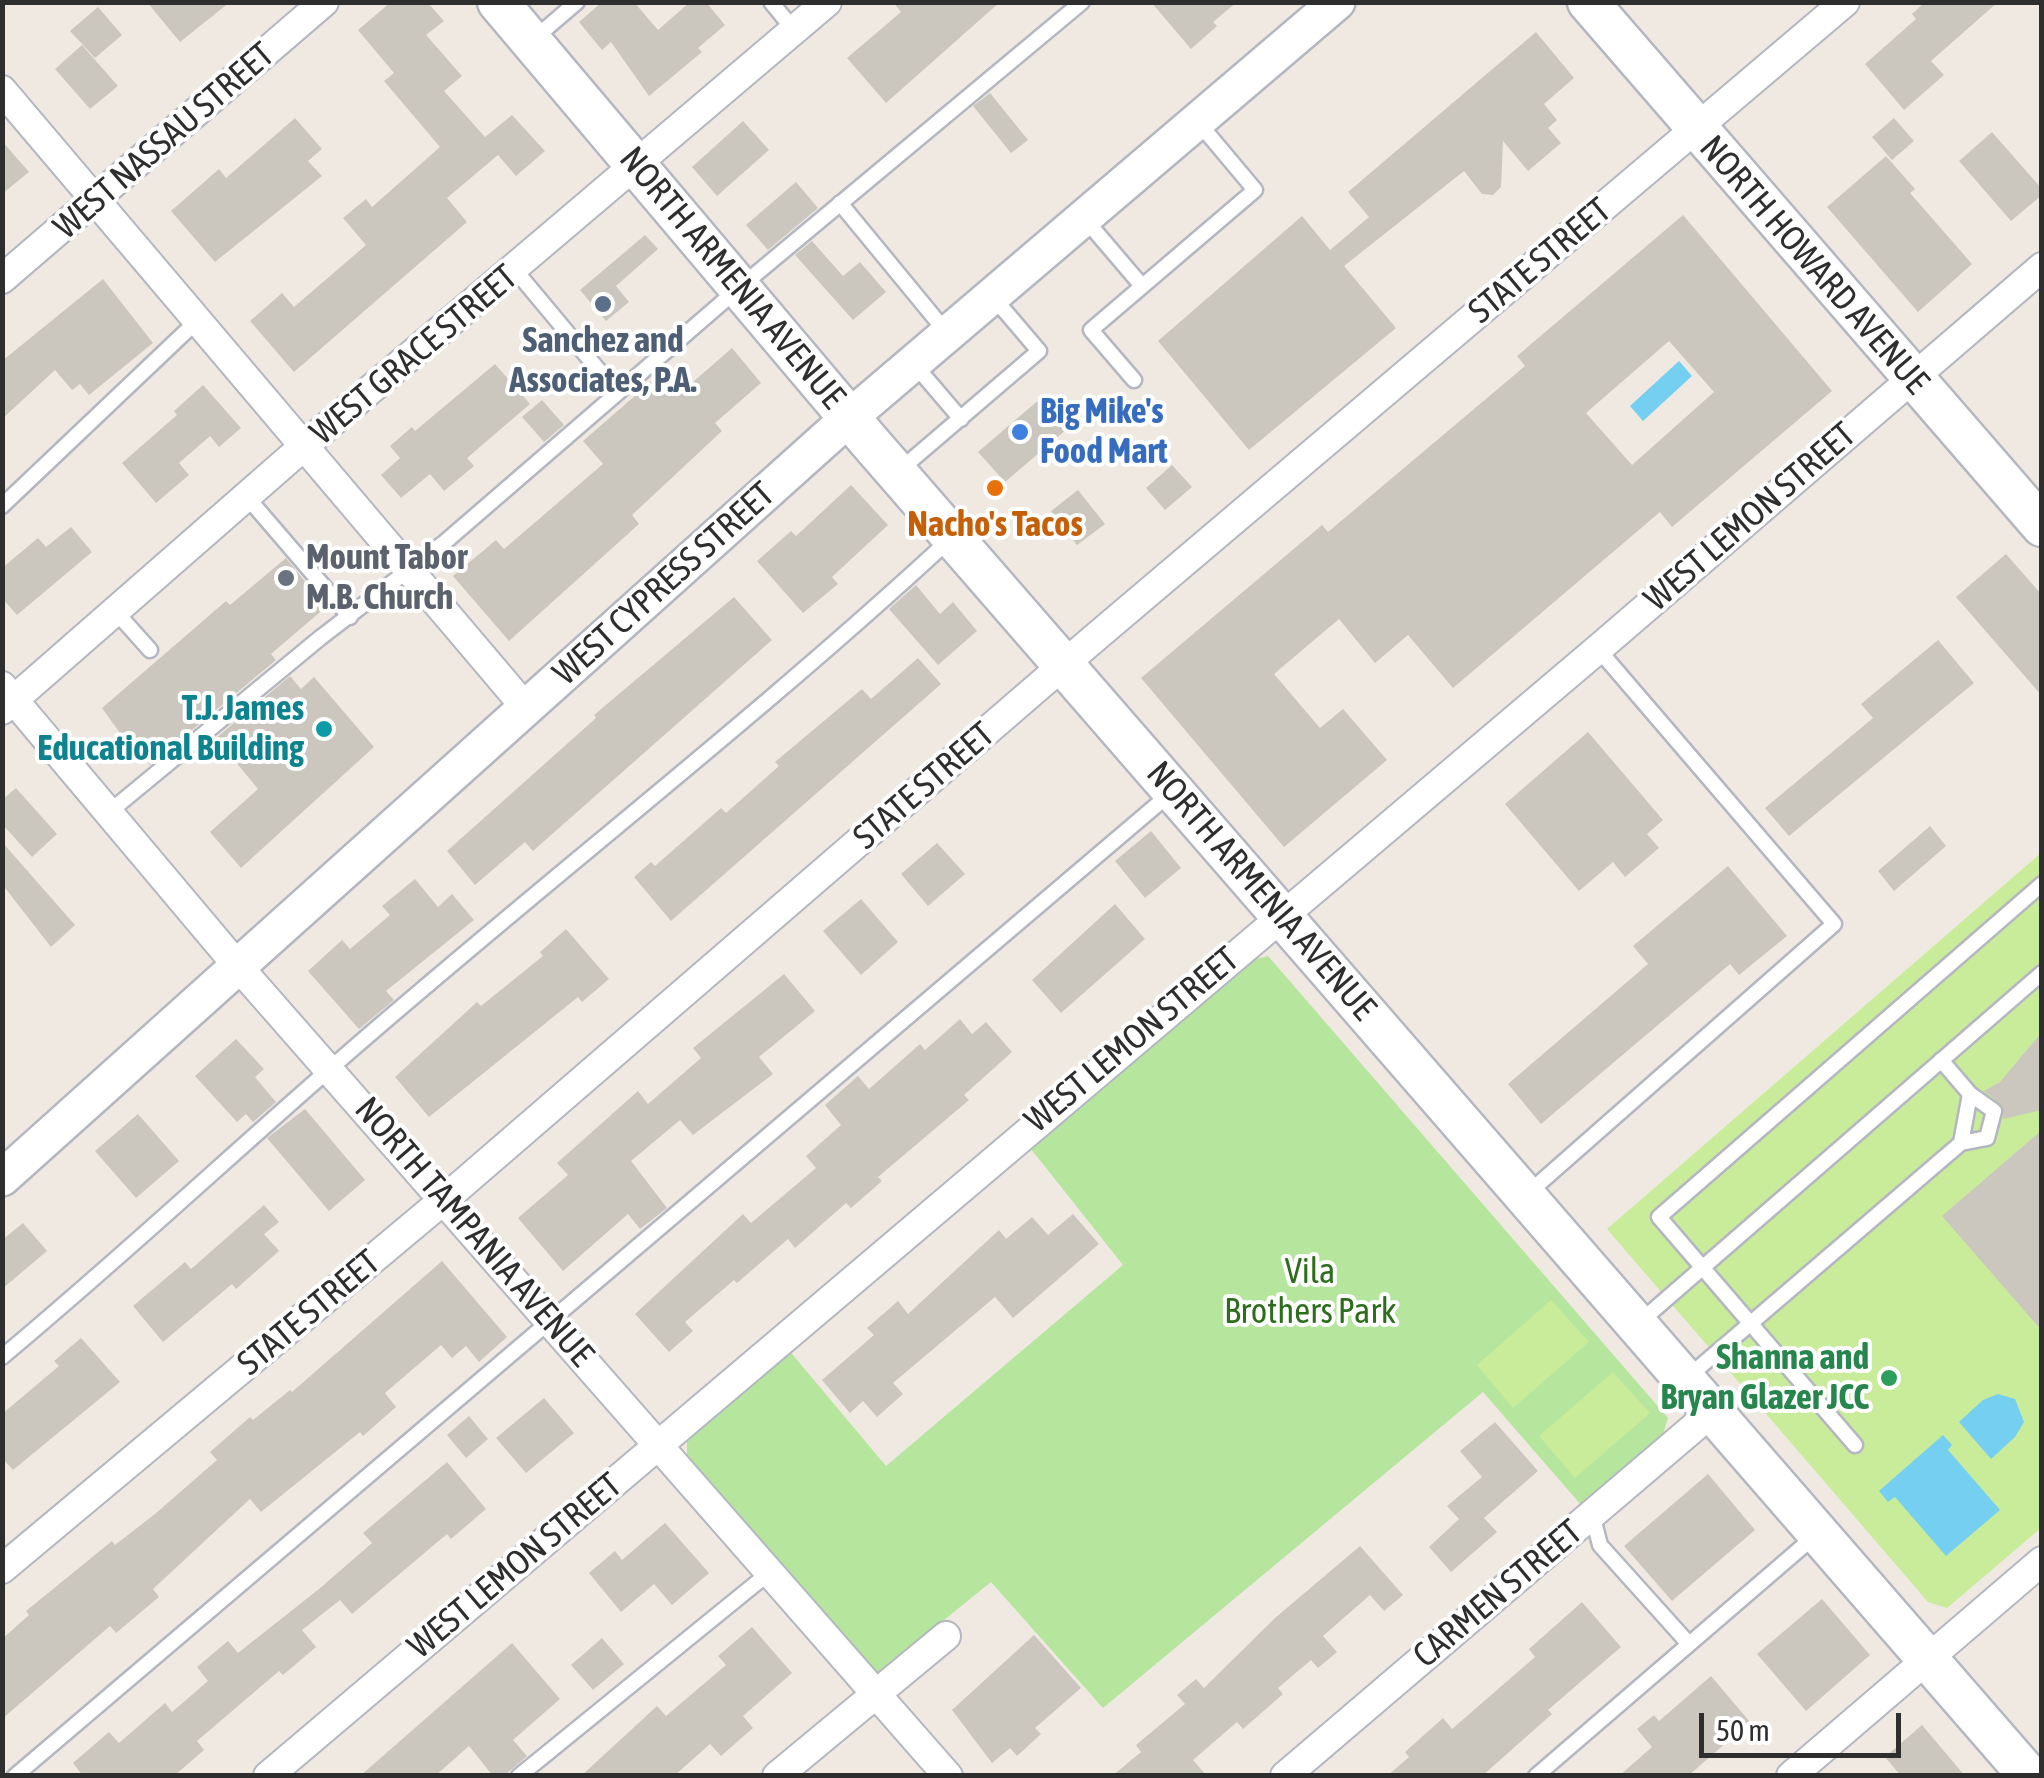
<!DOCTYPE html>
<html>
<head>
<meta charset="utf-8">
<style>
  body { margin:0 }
  #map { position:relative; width:2044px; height:1778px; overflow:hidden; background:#efe9e1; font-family:"Asap Condensed",sans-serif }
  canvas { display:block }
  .frame { position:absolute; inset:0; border:5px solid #2e2e2e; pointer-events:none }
  .scale { position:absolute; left:1699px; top:1713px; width:202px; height:45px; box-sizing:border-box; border:5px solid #2e2e2e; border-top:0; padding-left:12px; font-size:30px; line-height:35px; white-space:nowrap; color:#2e2e2e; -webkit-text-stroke:8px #fff; paint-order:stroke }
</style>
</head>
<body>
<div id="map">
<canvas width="2044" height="1778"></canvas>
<div class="frame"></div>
<div class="scale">50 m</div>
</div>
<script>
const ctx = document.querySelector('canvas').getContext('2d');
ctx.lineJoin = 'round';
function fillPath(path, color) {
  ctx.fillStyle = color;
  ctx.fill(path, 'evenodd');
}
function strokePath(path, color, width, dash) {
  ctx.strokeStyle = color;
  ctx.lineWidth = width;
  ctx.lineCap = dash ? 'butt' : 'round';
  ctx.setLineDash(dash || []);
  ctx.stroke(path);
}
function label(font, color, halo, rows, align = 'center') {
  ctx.font = font + ' "Asap Condensed",sans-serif';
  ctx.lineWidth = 8;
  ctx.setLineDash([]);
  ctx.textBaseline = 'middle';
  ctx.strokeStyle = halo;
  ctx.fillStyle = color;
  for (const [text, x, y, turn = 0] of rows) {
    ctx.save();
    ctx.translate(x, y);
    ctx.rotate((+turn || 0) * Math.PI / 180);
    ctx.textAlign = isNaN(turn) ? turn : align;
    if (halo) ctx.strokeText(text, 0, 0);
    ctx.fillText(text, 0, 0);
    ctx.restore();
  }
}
fillPath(new Path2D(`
  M1268,956l400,462 -5,16 -81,72 -99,-114 -380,316 -112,-126 -115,93 -189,-215v-18l100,-94 99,118 237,-201 -96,-121 216,-182z`), '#b6e59e');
fillPath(new Path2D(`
  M2041,853v675l-94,80 -19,-6 -321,-373z
  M1551,1300l38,42 -76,66 -36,-43z
  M1613,1372l37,41 -75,65 -36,-42z`), '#c9ec9a');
fillPath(new Path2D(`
  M1679,361l13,15 -49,45 -13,-15z
  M1998,1394l17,5 9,23 -9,15 -24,22 -32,-37 24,-22z
  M1943,1435l9,10 -4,5 52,60 -54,46 -51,-59 -7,5 -9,-11z`), '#75cff0');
fillPath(new Path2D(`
  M147,2h83l-50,40z
  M391,2h36l17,19 -18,14 36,41 -18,15 41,46 27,-22 33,36 -29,25 -18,-21 -51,43 20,24 -173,150 -44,-51 32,-28 12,14 72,-62 -23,-27 23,-19 6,8 68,-60 -56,-66 10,-8 -36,-43z
  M602,2h32l24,28 32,-28h16l19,23 -27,23 4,4 -53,44 -38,-54 -9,8 -23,-28z
  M893,2h107l-114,101 -39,-45 54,-46z
  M1151,2h86l-24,20 4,4 -26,23z
  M1925,2h73l-67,59 13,14 -40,35 -39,-46 51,-45 -4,-5z
  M98,7l24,28 -27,23 -25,-27z
  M1536,32l38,46 -30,26 13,16 -9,8 13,15 -33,28 -25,-30 -2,46 -8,8 -11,-1 -18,-23 -120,95 52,62 -147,122 -91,-109 144,-125 28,34 39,-33 -21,-25z
  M82,45l36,41 -28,23 -35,-40z
  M990,93l38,47 -17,13 -38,-47z
  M295,118l27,31 -14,12 14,15 -107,86 -44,-51 48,-42 7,9z
  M1894,118l20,23 -22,19 -20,-23z
  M743,121l26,29 -52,46 -25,-29z
  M1992,132l50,57v6l-31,26 -52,-60z
  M2,141l27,31 -27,22z
  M1886,156l29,33 -5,4 62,71 -54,48 -91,-105z
  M796,182l22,26 -50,42 -22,-25z
  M1683,215l149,176 -160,136 -12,-15 -207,176 -45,-53 -33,28 -36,-44 -65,55 46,54 23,-19 44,51 -103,87 -143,-169 181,-153 6,7 197,-166 -8,-10zM1669,341l45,51 -82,73 -46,-52z
  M645,235l13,14 -42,37 13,16 -23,19 -26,-31z
  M812,241l31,35 17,-14 26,30 -33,28 -58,-65z
  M103,279l50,64 -64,52 -9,-11 -8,6 -17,-20 -53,49v-58z
  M732,348l29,35 -46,40 7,8 -90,84 7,9 -130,117 -56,-65 43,-36 8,9 99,-85 -20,-23 84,-73 18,21z
  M495,364l35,40 -63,54 7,8 -30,25 -14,-17 -29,24 -20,-23 19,-17 -10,-12 22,-19 3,4z
  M203,385l38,43 -22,19 -9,-11 -31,27 10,12 -33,28 -34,-40 55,-48 -3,-4z
  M1041,398l26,31 -62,53 -27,-30z
  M542,400l22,25 -20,17 -22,-25z
  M1172,465l20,22 -27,23 -19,-22z
  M851,485l37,40 -56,52 6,7 -35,29 -46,-52 34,-30 5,5z
  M1078,490l27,34 -28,21 -26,-34z
  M71,527l21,25 -75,63 -15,-17v-30l36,-30 8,9z
  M2006,554l36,41v101l-86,-99z
  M286,558l40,49 -55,47 5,6 -126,105 -12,-14 -3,3 -33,-46 124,-107 4,4z
  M916,585l24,29 13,-12 24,29 -39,34 -49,-56z
  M734,597l38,43 -239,211 -8,-9 -50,43 -28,-34 149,-133 -2,-3z
  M1938,640l36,43 -185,153 -24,-28 108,-90 -12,-14z
  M918,658l23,26 -270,237 -37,-44 17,-15 4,4 66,-58 5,5 53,-47 -4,-4 87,-73 9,10z
  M290,676l11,13 13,-12 60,70 -133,121 -31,-36 48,-43 -42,-51z
  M1588,732l75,88 -16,14 12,14 -34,29 -12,-15 -34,29 -74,-87z
  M16,788l41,46 -25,23 -30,-33v-24z
  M1930,826l16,20 -52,45 -16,-20z
  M1151,831l30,37 -36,30 -30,-37z
  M2,842l73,83 -24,22 -49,-63z
  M937,843l28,31 -37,32 -27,-32z
  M1728,866l59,70 -48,39 -9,-11 -189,160 -33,-40 140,-120 -15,-18z
  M415,879l23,28 14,-13 22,26 -88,71 8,9 -35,29 -51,-58 34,-31 8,9 40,-34 -8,-9z
  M861,899l37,43 -37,33 -38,-44z
  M1115,904l30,35 -84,74 -29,-33z
  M566,929l43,50 -27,23 -4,-5 -149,120 -34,-40 82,-75 4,4 62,-50 -3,-4z
  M784,974l31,37 -56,46 14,17 -80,61 -13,-15 -49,41 36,47 -27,21 -12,-15 -65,57 -45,-53 50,-43 -11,-12 81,-72 10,13 53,-46 -8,-10z
  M960,1019l12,15 14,-12 26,30 -48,43 5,5 -91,77 4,4 -31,27 -5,-5 -51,45 -7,-9 -51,44 -3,-3 -49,42 8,9 -24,21 -34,-38 108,-100 8,9 65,-55 -10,-12 35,-31 -16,-20 33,-29 11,13 51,-45 5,6z
  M2042,1032v78l-39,9v-13l-19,-15 16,-9z
  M236,1039l28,30 -9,8 21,25 -23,20 -7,-8 -9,8 -42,-46z
  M305,1109l60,71 -36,31 -62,-73z
  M138,1114l41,47 -43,37 -41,-47z
  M2042,1130v201l-100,-115z
  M264,1205l15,17 -15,12 15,17 -43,38 -4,-5 -69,58 -30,-36 52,-44 6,7z
  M1073,1214l26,30 -86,74 -18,-21 -102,86 10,11 -26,23 -14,-16 -13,12 -28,-33 52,-45 -7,-7 31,-27 10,13 91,-84 7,9 26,-22 16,18z
  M23,1223l24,28 -45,38v-49z
  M442,1261l65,76 -28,25 -13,-16 -14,12 -11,-13 -56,48 11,14 -33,29 -3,-4 -99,80 -11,-13 -97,90 6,8 -43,36 -6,-7 -108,93v-80l27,-24 -3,-4 86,-70 3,4 40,-31 62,-54 -7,-8 40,-35 3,3 37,-30 2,2z
  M81,1338l39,44 -107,88 -11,-12v-44l57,-48 -5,-5z
  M544,1398l30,35 -48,40 -30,-35z
  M469,1416l19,23 -22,19 -19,-23z
  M1495,1422l43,49 -54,47 13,14 -46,40 -22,-25 30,-28 -12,-13 35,-29 -22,-26z
  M447,1462l39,47 -35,30 -4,-5 -95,80 -12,-14 -38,30 14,17 -33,28 -4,-4 -82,70 7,9 -30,26h-91l-10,-13 36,-31 10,11 46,-40 7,9 36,-31 -11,-14 31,-26 10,12 81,-64 53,-46 -9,-10z
  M1708,1474l47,56 -83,71 -48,-55z
  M665,1523l44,50 -37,32 -18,-21 -33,28 -32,-39 26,-22 7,9z
  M1360,1546l43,49 -19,16 -14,-16 -47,41 14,16 -19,16 -7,-8 -33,28 5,6 -40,35 -6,-7 -44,38 14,16h-95l29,-24 -5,-7 49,-41 -8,-9 19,-16 8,9 71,-70z
  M1822,1599l48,56 -64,56 -49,-57z
  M1582,1602l39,45 -73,63 4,4 -70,62h-95l22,-19 -4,-5 38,-34 9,11 83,-72 -6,-8z
  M752,1627l40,46 -49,43 10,12 -32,28 -11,-12 -36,32h-93l76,-70 9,10 60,-51 -8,-9z
  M1034,1635l47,53 -46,40 6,6 -24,22 -7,-8 -18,15 -40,-53z
  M602,1638l22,26 -31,26 -22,-25z
  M512,1643l48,56 -47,41 14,16 -23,20h-11l-24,-30 -34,30h-75z
  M1711,1676l39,46 -62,54h-69l33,-29 -15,-18 17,-14 5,6z
  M1922,1725l43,51h-64l-16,-19z`), '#cbc7bf');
const service = new Path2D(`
  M771,2l23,28
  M535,38l42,-36
  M840,203l107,130
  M1084,218l58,68
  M515,270l91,109
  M914,364l47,55
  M1134,380l-43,-50 164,-140 -57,-68
  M901,469l138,-118 -46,-54
  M247,497l103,120
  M2,506l196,-186
  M116,612l34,38
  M108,813l212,-175 125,-96 294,-254 343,-286
  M1961,1143l26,-5 7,-27 -24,-17
  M1526,1195l308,-271 -236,-275
  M1641,1321l401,-348
  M2,1357c113,-94 220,-194 330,-290 203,-178 418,-343 616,-526
  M1688,1377l273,-234 9,-49 -29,-34
  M1855,1445l-196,-228 383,-333
  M1592,1514l8,31 89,99
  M15,1776l1157,-984
  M519,1776l251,-204
  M1536,1776l280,-241`);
const minor = new Path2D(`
  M2,90l524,618
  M2,279l322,-277
  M2,686l234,278 712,812
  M2,710l302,-264 523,-444
  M2,1569l444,-371 644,-556 755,-640
  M268,1776l1330,-1127 444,-382
  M777,1776l169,-140
  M1285,1776l427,-364
  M1791,1776l251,-215`);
const tertiary = new Path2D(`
  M2,1178l848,-761 487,-415`);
const secondary = new Path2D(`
  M498,2l370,438 1161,1336
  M1588,2l454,524`);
strokePath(service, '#b4b7c1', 19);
strokePath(minor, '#b4b7c1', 32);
strokePath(tertiary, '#b4b7c1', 40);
strokePath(secondary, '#b4b7c1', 45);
strokePath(service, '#fff', 14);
strokePath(minor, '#fff', 28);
strokePath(tertiary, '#fff', 35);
strokePath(secondary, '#fff', 40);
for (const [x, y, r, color] of [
  [603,304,10,"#5c6f8a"],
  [1020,432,10,"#3f7fe0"],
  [995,488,10,"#e8710a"],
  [286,578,10,"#6b7280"],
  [324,729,10,"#0f9aa8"],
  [1889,1378,10,"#2e9e5b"]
]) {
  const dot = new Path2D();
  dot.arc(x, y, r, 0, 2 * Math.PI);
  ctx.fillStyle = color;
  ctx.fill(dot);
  strokePath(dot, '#fff', 4);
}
label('35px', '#2e2e2e', '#fff', [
  ["WEST NASSAU STREET",164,141,-41],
  ["STATE STREET",1540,261,-40],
  ["NORTH HOWARD AVENUE",1814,265,49],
  ["NORTH ARMENIA AVENUE",732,278,50],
  ["WEST GRACE STREET",414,355,-40],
  ["WEST LEMON STREET",1750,517,-41],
  ["WEST CYPRESS STREET",664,584,-42],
  ["STATE STREET",924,786,-41],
  ["NORTH ARMENIA AVENUE",1261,891,49],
  ["WEST LEMON STREET",1132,1040,-40],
  ["NORTH TAMPANIA AVENUE",474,1232,49],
  ["STATE STREET",309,1313,-40],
  ["WEST LEMON STREET",515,1566,-40],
  ["CARMEN STREET",1498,1594,-40]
]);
label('bold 35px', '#4e5e75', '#fff', [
  ["Sanchez and",603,341],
  ["Associates, P.A.",603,381]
]);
label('bold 35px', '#366cbe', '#fff', [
  ["Big Mike's",1040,412],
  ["Food Mart",1040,452]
], 'left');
label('bold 35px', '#c56008', '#fff', [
  ["Nacho's Tacos",995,525]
]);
label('bold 35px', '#5b616d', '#fff', [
  ["Mount Tabor",306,558],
  ["M.B. Church",306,598]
], 'left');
label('bold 35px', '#0d838f', '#fff', [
  ["T.J. James",304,709],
  ["Educational Building",304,749]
], 'right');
label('35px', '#2c6e1b', '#fff', [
  ["Vila",1310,1272],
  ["Brothers Park",1310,1312]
]);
label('bold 35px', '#27864d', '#fff', [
  ["Shanna and",1869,1358],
  ["Bryan Glazer JCC",1869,1398]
], 'right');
</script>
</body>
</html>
